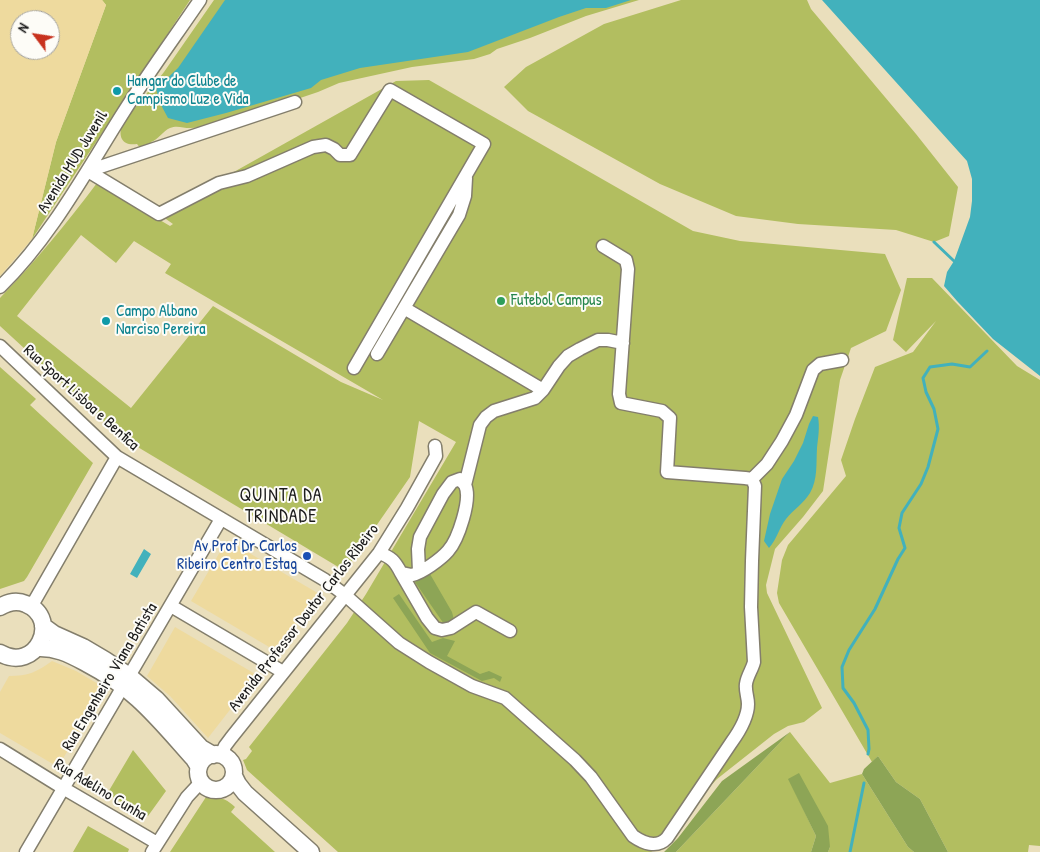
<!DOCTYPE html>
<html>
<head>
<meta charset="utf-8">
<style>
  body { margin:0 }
  #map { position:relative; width:1040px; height:852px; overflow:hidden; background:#eadfbc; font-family:"Patrick Hand",sans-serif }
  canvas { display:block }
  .north { position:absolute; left:10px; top:10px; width:50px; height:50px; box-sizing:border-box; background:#fdfcf7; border:1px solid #a3a29f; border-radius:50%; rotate:301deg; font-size:14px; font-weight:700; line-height:20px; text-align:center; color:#1c1c1c }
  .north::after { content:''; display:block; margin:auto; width:18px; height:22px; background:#c8321e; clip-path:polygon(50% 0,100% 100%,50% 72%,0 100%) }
</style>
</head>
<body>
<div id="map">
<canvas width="1040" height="852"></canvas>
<div class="north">N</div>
</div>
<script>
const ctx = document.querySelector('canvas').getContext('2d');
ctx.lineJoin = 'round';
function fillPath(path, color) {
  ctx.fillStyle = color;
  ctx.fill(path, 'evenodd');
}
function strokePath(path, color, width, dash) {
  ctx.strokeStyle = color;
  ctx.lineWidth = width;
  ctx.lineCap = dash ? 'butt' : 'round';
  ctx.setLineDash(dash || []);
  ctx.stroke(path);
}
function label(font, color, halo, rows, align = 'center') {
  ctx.font = font + ' "Patrick Hand",sans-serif';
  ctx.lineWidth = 4;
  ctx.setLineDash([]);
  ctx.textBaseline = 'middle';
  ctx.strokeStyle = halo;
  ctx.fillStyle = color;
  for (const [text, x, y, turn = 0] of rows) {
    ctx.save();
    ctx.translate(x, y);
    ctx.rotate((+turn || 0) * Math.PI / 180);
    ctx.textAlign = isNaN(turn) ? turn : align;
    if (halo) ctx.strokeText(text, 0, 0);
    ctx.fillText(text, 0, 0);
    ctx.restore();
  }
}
fillPath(new Path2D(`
  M102,0h88l-158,239 24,-97 50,-137z
  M214,0h425l-53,16 -56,22 -33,11 -7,5 -16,5 -62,8 -73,16 -21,9 -104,35 -5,-3c-6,2 -12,4 -19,4 -7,0 -13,-3 -20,0 -7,3 -11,11 -19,14l-1,4 -9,3 -4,-5c-15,2 -19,-7 -15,-20l42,-52z
  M681,0h126l4,9 105,125 42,53 -9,49 -15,6 -38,-12 -98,-6 -62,-8 -76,-32 -132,-73 -24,-24 22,-20 78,-43z
  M429,80l264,151 47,10 145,13 16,36 -15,41 -35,17 -11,32 -17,111 -20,26 -28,32 -9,36 1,8 55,115 -18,14 -16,4 -14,8 -57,45 -13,14 -38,51 -15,8h-313l-91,-82 -4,-10 3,-1 6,-8 -3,-4 98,-124 19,-29 90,-152 -37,-21 -9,56 -65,94 -214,-128 -18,-13 -113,-104v-28c35,-36 67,-75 97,-115l73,43 3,-2 -14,-10 237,-133zM81,235l35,28 18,-22 37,23 -6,9 218,127 -42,-18 -128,-76 -82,102 -114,-92z
  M907,278h25l85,88 23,14v466l-11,-1 -1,7h-80l-28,-53 -24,-17 -18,-26 -6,6 -93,-159 -2,-10 5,-33 6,-15 58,-69 -5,-16 14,-41 20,-52 38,-15 23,-31 -30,31 -13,-12z
  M0,367l36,32 -6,6 63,58 -66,114 -3,4 -24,8z
  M790,732l40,51 32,-9 46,73 6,5h-86l2,-5 -41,-68 27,57 -5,16h-135z
  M133,750l33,41 -18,25 -41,-22z
  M206,797c15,2 17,-1 29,10l-4,5 44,40h-105z
  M88,826l41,23 -1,3h-55z`), '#b2be60');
fillPath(new Path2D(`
  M430,574l22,38 2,8 -10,4 -29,-42z
  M399,594l33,48 11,-4 12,3 -8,15 33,18 9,-3 13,6 -2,5 -6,-4 -12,3 -52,-28 -37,-55z
  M790,732l-114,120h-12l14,-14 44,-57z
  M878,756l18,26 24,17 28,53h-34l-6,-5 -46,-73 2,-5z
  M799,773l29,53 2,21 -2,5h-17l5,-16 -28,-57z`), '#8da556');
fillPath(new Path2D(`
  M0,0h102l4,5 -50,137 -24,97 -32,37zM20,20h30v30h-30z
  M227,540l94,55 -45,56 -85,-50z
  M175,627l82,48 -49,63 -38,-42 -23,-20z
  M52,661l24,10 29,17 -47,79 -58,-34v-41l9,-16c19,0 28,-4 43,-15z`), '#eeda9e');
fillPath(new Path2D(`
  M225,0h406l-25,8h-20l-27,9 -91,35 -108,16 -39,12 -10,8 -85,25 -39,10 -19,-5 -7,-13 -5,-16 22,-21z
  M822,0h218v376l-47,-37 -36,-38 -13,-15 3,-14 7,-11 16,-44 2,-16v-22l-5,-18z
  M813,416l5,1c2,11 0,21 -1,31 -1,16 1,31 -7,45 -6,10 -17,17 -24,26 -7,9 -9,20 -17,29l-5,-7 6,-27 12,-35 12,-18 9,-18 6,-19z
  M144,549l7,5 -14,24 -7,-4z`), '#42b1bc');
strokePath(new Path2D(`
  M934,242l20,19
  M868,754l1,-5 -1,-19 -14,-27 -11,-15 -1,-21 7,-17 26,-41 23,-50 7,-11 -6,-20 3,-15 19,-29 7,-17 10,-38 -4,-20 -8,-17 -3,-14 7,-11 22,-3 18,3 17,-16
  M850,852l14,-69`), '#42b1bc', 3);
const minor = new Path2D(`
  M88,171l71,43 60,-31 28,-7 66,-29 13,-2 8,4 6,6h10l40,-65 94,54 -130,224
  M88,171l207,-69
  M0,287c51,-50 85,-114 123,-174 24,-38 51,-75 77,-113
  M404,308l139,82
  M0,346l117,111 208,123 20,15 54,48 30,19 43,24 33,12 70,62 16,17 42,59c10,7 24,13 34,2l64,-95c8,-11 17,-25 17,-39 0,-7 -3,-13 -2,-20 1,-8 6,-14 8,-22l-3,-55 1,-46 3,-75 -3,-7 -7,-1 -78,-6 3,-54 -8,-7 -41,-8 -2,-9 9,-125 -2,-9 -23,-14
  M377,354l82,-139 6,-19 1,-18
  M752,479l15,-15 15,-23 14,-26 17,-45 7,-6 22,-4
  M465,485l15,-60 6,-8 8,-6 41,-13 8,-8 16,-24 9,-10 12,-7 18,-9h10l15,3
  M379,553c12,4 16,8 22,20 3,0 8,2 11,2 10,-2 29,-16 36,-24 10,-11 24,-52 17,-66 0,0 -5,-5 -5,-6l-8,3 -9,12 -23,43 -2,12 1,22
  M401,573l26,45 8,10 7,2 9,-2 25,-16 34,19
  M171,606l112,66
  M31,607l86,-150
  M0,749l63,39 94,55
  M221,755l4,-9 6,-8 148,-185 28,-45 29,-52 -1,-10
  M26,852l195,-333
  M152,852l35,-55 14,-15`);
const major = new Path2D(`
  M0,607c8,-5 17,-7 26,-3 36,15 10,70 -26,49
  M43,626l11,8 29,13 22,13 24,16 27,23 45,49 12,7
  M37,648c18,-1 32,6 47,14 19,10 38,22 54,37 20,18 38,40 56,60l5,8
  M198 772a18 18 0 1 1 36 0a18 18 0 1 1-36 0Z
  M234,776l4,8 7,9 66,59`);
strokePath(minor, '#837e6c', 15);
strokePath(major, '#837e6c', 19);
strokePath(minor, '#fff', 12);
strokePath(major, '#fff', 16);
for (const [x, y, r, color] of [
  [117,91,5,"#0f9aa8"],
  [501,301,5,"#2e9e5b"],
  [106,321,5,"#0f9aa8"],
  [307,556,5,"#1a4fb4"]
]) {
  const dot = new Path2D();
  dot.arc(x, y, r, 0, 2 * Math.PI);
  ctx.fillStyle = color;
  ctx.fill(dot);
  strokePath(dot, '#fdfcf7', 2);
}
label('16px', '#0d838f', '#fdfcf7', [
  ["Hangar do Clube de",127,82],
  ["Campismo Luz e Vida",127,100],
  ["Campo Albano",116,312],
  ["Narciso Pereira",116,330]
], 'left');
label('16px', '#1c1c1c', '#fdfcf7', [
  ["Avenida MUD Juvenil",73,162,-58],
  ["Rua Sport Lisboa e Benfica",81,398,42],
  ["Avenida Professor Doutor Carlos Ribeiro",304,618,-52],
  ["Rua Engenheiro Viana Batista",110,677,-59],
  ["Rua Adelino Cunha",100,790,31]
]);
label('16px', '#27864d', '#fdfcf7', [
  ["Futebol Campus",511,301]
], 'left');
label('16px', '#164399', '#fdfcf7', [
  ["Av Prof Dr Carlos",297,547],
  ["Ribeiro Centro Estag",297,565]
], 'right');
ctx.letterSpacing = '1px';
label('18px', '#1c1c1c', '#fdfcf7', [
  ["QUINTA DA",281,496],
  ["TRINDADE",281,517]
]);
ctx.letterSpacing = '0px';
</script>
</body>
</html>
